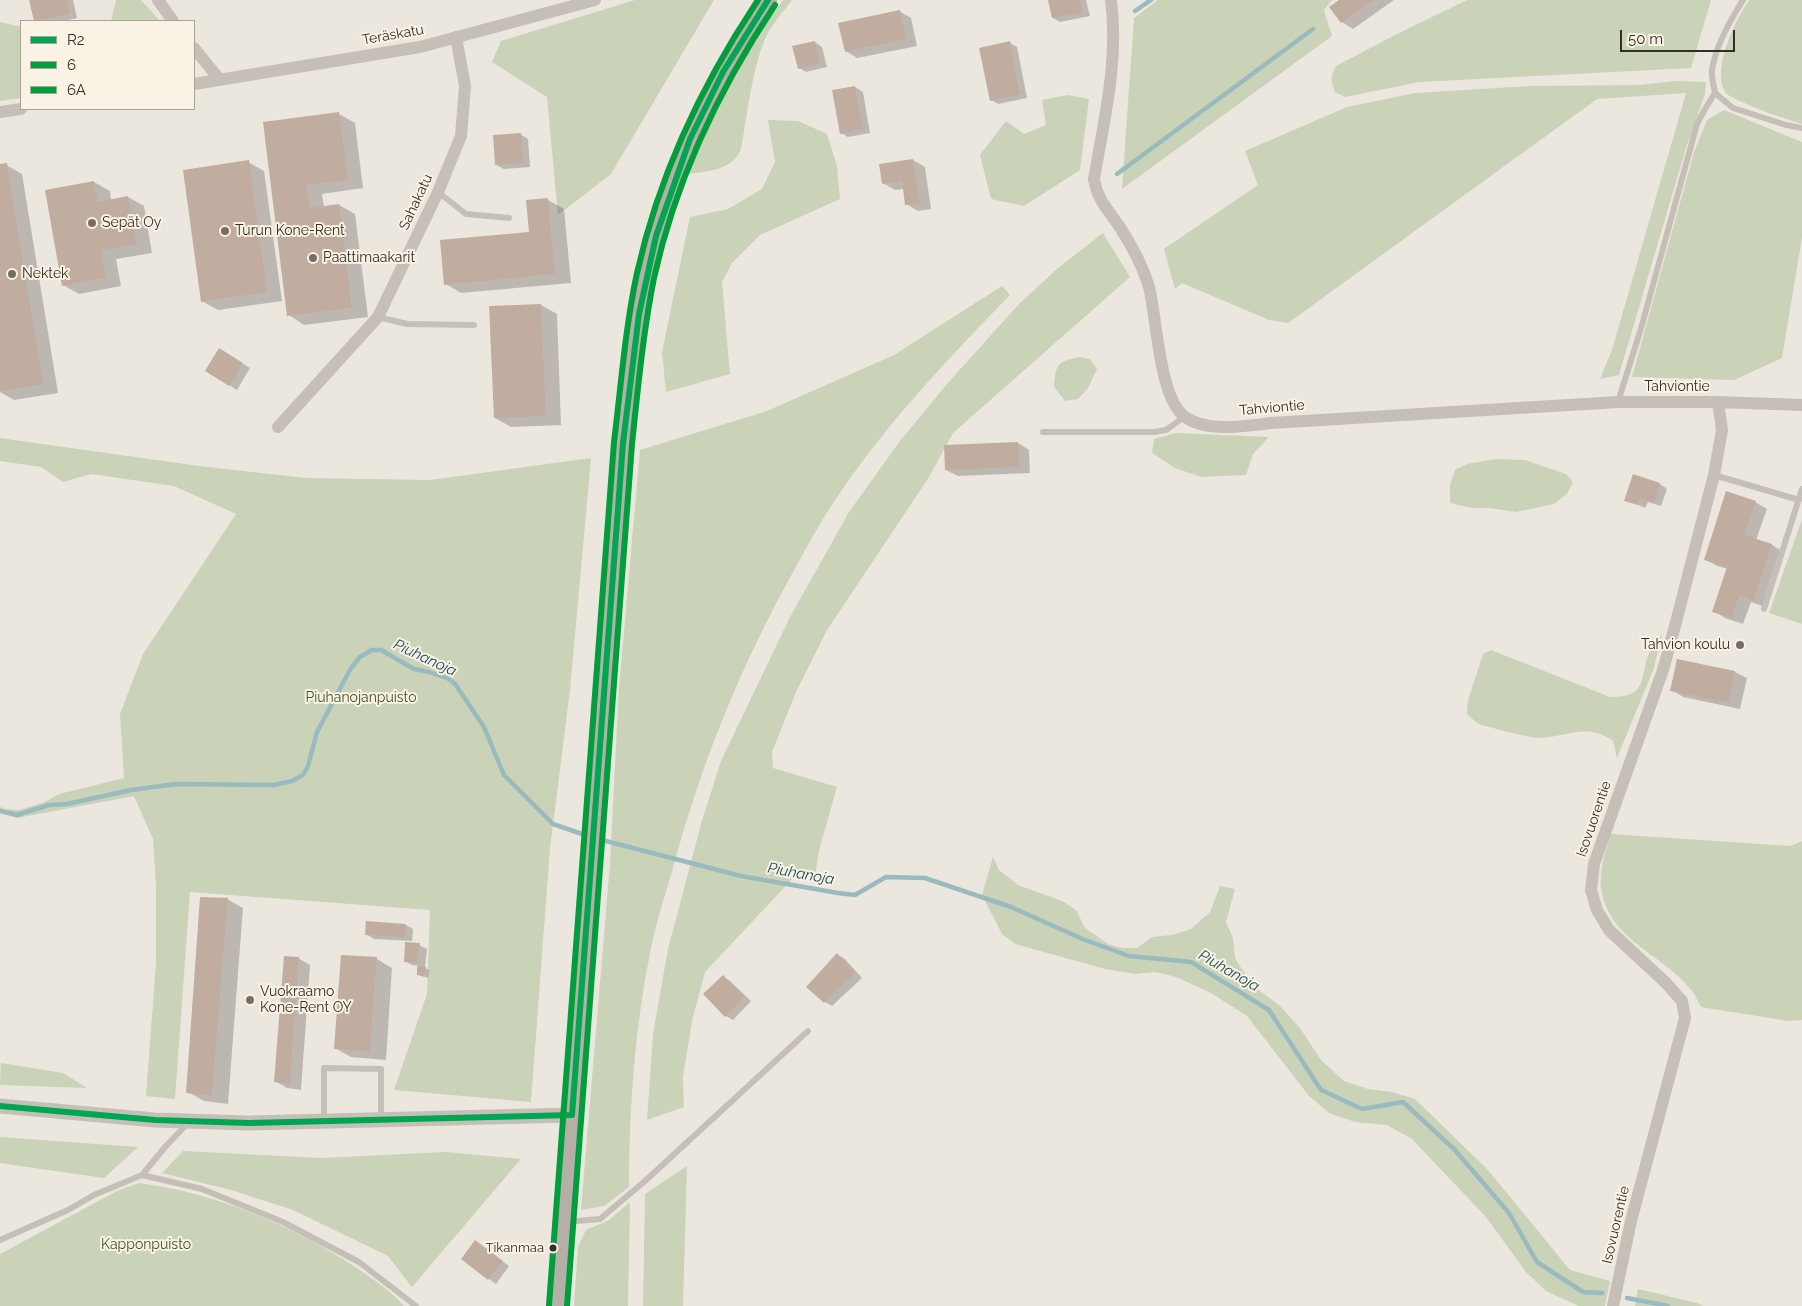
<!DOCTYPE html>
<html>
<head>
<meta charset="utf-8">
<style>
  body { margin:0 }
  #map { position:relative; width:1802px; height:1306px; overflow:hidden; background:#ece7de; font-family:Raleway,sans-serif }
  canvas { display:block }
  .legend { position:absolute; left:20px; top:20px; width:175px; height:90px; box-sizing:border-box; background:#faf2e4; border:1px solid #aba398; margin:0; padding:6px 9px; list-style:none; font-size:15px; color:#352c26 }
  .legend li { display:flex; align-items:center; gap:10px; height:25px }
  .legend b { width:25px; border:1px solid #aba398 }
  .scale { position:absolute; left:1620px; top:30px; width:115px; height:22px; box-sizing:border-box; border:2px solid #352c26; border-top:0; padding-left:6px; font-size:15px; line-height:18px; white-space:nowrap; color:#352c26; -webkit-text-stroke:4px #faf2e4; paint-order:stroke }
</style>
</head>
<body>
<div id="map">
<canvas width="1802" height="1306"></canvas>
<ul class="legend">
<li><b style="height:6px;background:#00a651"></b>R2</li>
<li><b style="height:6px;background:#009e3d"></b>6</li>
<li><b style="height:6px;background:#009e3d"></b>6A</li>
</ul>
<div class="scale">50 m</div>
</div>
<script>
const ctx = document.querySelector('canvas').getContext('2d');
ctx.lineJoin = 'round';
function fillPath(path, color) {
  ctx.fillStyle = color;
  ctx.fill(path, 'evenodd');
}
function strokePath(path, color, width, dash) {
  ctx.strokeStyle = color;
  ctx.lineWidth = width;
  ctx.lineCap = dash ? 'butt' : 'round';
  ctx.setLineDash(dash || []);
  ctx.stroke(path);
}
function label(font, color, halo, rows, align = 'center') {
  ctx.font = font + ' Raleway,sans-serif';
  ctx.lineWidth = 4;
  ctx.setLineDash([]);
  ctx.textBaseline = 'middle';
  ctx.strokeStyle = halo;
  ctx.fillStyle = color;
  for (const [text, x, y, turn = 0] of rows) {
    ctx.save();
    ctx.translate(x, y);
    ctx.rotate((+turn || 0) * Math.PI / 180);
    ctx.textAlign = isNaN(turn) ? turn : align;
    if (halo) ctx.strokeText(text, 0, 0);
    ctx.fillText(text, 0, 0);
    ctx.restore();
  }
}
fillPath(new Path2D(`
  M116,0h25l19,21h-49z
  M635,0h79l-103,174 -53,41 -11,-118 -55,-35 9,-21z
  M783,0h9c-9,12 -21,25 -27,39 -14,34 -17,73 -24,110 -9,22 -33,22 -53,25 10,-26 20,-52 33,-77 17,-34 40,-66 62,-97z
  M1158,0h174l-8,10 8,26 -210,153 12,-171z
  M1467,0h244l-20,68 -272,14 -74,15 -10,-5c-4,-11 -5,-16 1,-26l59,-31z
  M1749,0h53v124c-21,-7 -42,-13 -62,-23 -4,-2 -10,-4 -13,-7 -18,-21 9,-75 22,-94z
  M0,22l21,5v71l-21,3z
  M1676,81l30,1 -1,12 -19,54 -67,227 -19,4 12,-29 74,-257 -89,6 -309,224 -19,-3 -87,-37 -7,6 -11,-40 94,-64 -13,-34 102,-44 68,-14 115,-7 109,-1z
  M1067,95l22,4 -9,71 -56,36 -33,-7 -11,-44 26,-34 18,13 22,-9 -4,-25z
  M1724,110l78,32v96l-20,120 -48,22 -102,-3 62,-225 13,-32z
  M768,120l30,1 29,13 10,32 3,33 -80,36 -28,28 -10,19 8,92 -64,18 -4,-40 28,-135 38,-8 34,-20 13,-27z
  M1103,233l27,44 -177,156 -24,44 -102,153 -31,62 -24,60 1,16 64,19 -18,63 -4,26 -18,-2 -92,98 -13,49 -9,56 1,30 -37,13 6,-86 15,-85 33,-125 20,-63 69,-144 59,-105 51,-71 46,-56 73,-81 39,-36z
  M1002,286l8,9c-64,66 -128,133 -178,210 -13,19 -24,40 -35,60 -56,99 -97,201 -126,310 -7,24 -15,48 -20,73 -16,78 -22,159 -22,239l-25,19 -23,4 29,-347 9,-175 21,-238 127,-39 127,-56z
  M1080,357l10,2 7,10 -9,19 -10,11 -13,2 -11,-14c2,-23 3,-26 26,-30z
  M1176,433l93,4 -16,17 -7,21 -45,2 -26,-9 -23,-15 2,-14z
  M0,438l199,28 107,12 124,2 161,-22 -21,232 -20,158 -19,254 -137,-12 33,-96 3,-84 -240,-18 -15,207 -29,-3 10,-133v-78l-3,-46 -19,-43 -117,22 -17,-5v-6l6,2 13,1 26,-8 14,-8 65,-16 -4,-64 23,-60 93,-140 -62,-28 -83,-12 -28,8 -22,-15 -41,-6z
  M1496,459l29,1 41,14 7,8 -6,12 -13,10 -38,8 -27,-4h-18l-21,-5v-18l5,-15 12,-6z
  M1802,519v105l-33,-11z
  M1662,634l-8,34 -37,90 -4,-17c-26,-19 -46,-4 -74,-3 -5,1 -55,-12 -60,-14 -4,-2 -8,-7 -12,-10l1,-14 15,-46 8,-4 119,47c38,0 29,-17 39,-44 2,-7 9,-13 13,-19z
  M1611,834l180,12 11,-5v179l-14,1 -87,-14c-3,-5 -5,-11 -9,-16 -29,-38 -84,-50 -91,-104 -2,-17 5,-37 10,-53z
  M993,857l6,13 19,15 44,16 14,9 9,18 23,16 14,4h15l15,-11 20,-2 19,-6 19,-17 10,-26 15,3 -9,33 7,16 2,20 16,26 29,22 20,22 21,32 23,21 24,8 24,3 23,7 73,71 82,100 40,11 -5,25h-26l-33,-15 -20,-19 -40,-55 -74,-78 -25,-14 -32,-3 -26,-9 -20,-17 -62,-80 -36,-23 -35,-16 -21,-5 -20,2 -30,-5 -90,-25 -13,-10 -20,-39z
  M1,1063l62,10 24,15 -87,-3z
  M0,1137l138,10 -34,31 -104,-15z
  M183,1151l138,7 125,-6 75,7 -109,128 -24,-31 -95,-46 -62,-20 -69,-17z
  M687,1166l-4,140h-40l2,-112z
  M139,1183c77,10 153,42 218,85 16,11 34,23 47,38h-404v-52l117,-63z
  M630,1202l-2,104h-54l4,-59 8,-17 23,-10z
  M1638,1289l59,14 7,3h-69z`), '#cad2b8');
fillPath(new Path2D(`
  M31,0h42l4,18 -14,3h-28z
  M1049,0h37l4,16 -30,6 -7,-4z
  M1341,0h53l-41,29 -11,-7z
  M899,11l12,7 6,28 -60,12 -11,-7z
  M815,42l7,5 5,20 -21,5 -7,-4z
  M1010,43l7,4 10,51 -29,6 -7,-4z
  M855,87l8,5 7,41 -22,4 -7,-4z
  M339,114l16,9 8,65 -41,6 2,13 15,-2 16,9 13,103 -64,8 -15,-10 -25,-192z
  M520,134l8,5 2,28 -26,2 -8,-4z
  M913,160l12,7 6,42 -13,2 -12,-7 -2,-15 -9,1 -12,-7z
  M248,162l16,9 18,130 -64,9 -16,-9z
  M6,165l16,9 36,219 -44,7 -14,-8v-226z
  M94,182l16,9 1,9 17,-3 16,9 8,47 -36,6 5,27 -42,8 -16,-9z
  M548,200l16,9 7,74 -110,10 -15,-9 84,-51z
  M541,305l16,9 4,111 -50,2 -16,-9z
  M220,349l30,19 -13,22 -31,-19z
  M1018,443l11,7 1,23 -72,3 -12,-6z
  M1634,476l26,8 7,5 -6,17 -13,-4 -3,6 -19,-8z
  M1755,502l12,7 -11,31 16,5 12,7 -19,55 -14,-5 -8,22 -18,-6 -11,-7 14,-42 -11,-3 -12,-7z
  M1678,660l57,12 12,6 -7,31 -57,-12 -11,-7z
  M227,899l16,9 -15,196 -24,-3 -16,-9z
  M406,925l7,4 -1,12 -38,-2 -8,-5z
  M419,945l8,4 -2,19 4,2 -1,8 -10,-3 1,-9 -7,-1 -7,-4z
  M838,955l7,4 17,19 -30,28 -7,-4z
  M298,958l12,7 -9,125 -14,-2 -12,-7z
  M377,959l15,9 -6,92 -35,-3 -16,-9z
  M723,977l7,4 21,20 -18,19 -7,-4z
  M476,1242l33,24 -13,18 -34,-25z`), '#0003');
strokePath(new Path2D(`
  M1135,11l16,-11
  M1117,174l196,-145
  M0,811l17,4 32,-10 18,-1 64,-14 45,-6 98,1 18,-4 11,-6 5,-9 9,-34 34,-64 9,-11 12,-7h9l33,19 15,3 20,7 6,5 29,43 20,48 49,49 35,12
  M598,839l143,37 97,17 17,2 31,-18 39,1 86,29 74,33 44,16 62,6 78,48 52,80 41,19 41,-7 51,47 55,64 28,49 46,30 19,1
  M1627,1298l41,8`), '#99babe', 4.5);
fillPath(new Path2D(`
  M29,0h38l3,14 -36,7z
  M1048,0h32l3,13 -31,5z
  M1339,0h35l-33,23 -12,-16z
  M900,10l6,29 -61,13 -7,-29z
  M815,41l5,22 -22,6 -6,-23z
  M1010,41l10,53 -30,7 -11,-53z
  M855,86l8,43 -23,5 -8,-44z
  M339,112l9,68 -41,5 3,23 29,-4 13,104 -65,8 -24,-194z
  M521,133l2,30 -28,2 -2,-30z
  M913,159l7,44 -15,2 -3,-24 -20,3 -3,-20z
  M249,160l18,132 -66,10 -18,-132z
  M7,163l36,221 -43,7v-227z
  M94,181l4,21 30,-6 9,48 -36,6 5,28 -44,8 -17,-96z
  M548,198l7,76 -111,11 -4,-45 89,-8 -3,-32z
  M541,304l5,112 -52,2 -5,-112z
  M219,348l24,15 -14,23 -24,-15z
  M1018,442l1,25 -74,3 -1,-25z
  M1633,474l27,9 -6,20 -14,-5 -2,7 -14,-4z
  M1726,491l30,10 -12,34 28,9 -19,57 -14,-5 -7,22 -20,-6 15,-45 -23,-7z
  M1677,659l58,12 -6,32 -59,-12z
  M200,897l28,1 -16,198 -26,-3z
  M366,921l40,3 -1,13 -40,-2z
  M405,942l15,1 -3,20 -13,-1z
  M837,953l18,20 -31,30 -18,-16z
  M341,955l36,2 -7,94 -36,-2z
  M284,956l15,1 -9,127 -16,-2z
  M417,966l9,1 -1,9 -8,-1z
  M723,975l21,22 -19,20 -22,-23z
  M475,1240l28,21 -15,19 -27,-21z`), '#c0ad9f');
strokePath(new Path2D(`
  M1715,93l18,15 53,17 16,3
  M438,192l28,22 43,4
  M378,317l29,7 67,1
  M1618,402l24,-77 55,-201 8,-15 10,-16c-1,-7 -4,-16 -3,-23 4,-25 18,-49 31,-70
  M1043,432h111l12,-2 18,-13
  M1714,475l85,25
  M1764,609l38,-120
  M324,1121v-53l57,1v51
  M142,1175l24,-29 23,-24
  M565,1222l35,-3 45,-38 163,-150
  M0,1240l68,-30 26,-15 48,-20 60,14 81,33 76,40 57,44`), '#c5bfb7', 6);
strokePath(new Path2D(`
  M158,0l15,21
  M1111,0c8,60 -7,120 -17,179 3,21 16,33 27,50 11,17 22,38 28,58 8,31 10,112 36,130 23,16 60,9 86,6l347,-21h100l84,3
  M194,48l26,32
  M194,84l226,-37 175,-47
  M0,112l21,-3
  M278,427l100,-110 60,-125 23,-56 4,-50 -9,-49
  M1613,1306l18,-85 54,-203 -3,-17 -16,-18 -57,-53 -12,-20 -6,-20 3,-26 69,-194 12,-44 39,-151 8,-45 -4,-28`), '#c5bfb7', 12);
strokePath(new Path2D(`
  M0,1106l155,14 94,3 323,-8`), '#c5bfb7', 15);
strokePath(new Path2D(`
  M558,1306l65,-863c7,-56 11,-113 23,-168 13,-59 33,-118 60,-171 18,-36 40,-71 62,-104`), '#b5afa8', 18);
strokePath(new Path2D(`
  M0,1106l155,14 94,3 323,-8
  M572,1115l51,-672 16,-129 17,-78 34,-97 33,-67 45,-72`), '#00a651', 6);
strokePath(new Path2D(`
  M567,1306l65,-862c6,-56 11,-111 22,-166 22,-100 65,-189 121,-273`), '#009e3d', 6);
strokePath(new Path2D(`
  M549,1305l65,-863c7,-56 11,-113 23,-169 22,-99 65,-189 121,-273`), '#009e3d', 6);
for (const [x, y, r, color] of [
  [92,223,5,"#756d66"],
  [225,231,5,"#756d66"],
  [313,258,5,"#756d66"],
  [12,274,5,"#756d66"],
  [1740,645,5,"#756d66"],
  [250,1000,5,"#756d66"],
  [553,1248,4.5,"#352c26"]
]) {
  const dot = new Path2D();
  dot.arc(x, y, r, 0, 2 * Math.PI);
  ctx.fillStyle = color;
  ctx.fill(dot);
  strokePath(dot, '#faf2e4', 2);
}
label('13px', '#352c26', '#faf2e4', [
  ["Tikanmaa",544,1248]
], 'right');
label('14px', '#352c26', '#faf2e4', [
  ["Teräskatu",393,35,-10],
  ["Sahakatu",416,202,-65],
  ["Tahviontie",1677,387],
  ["Tahviontie",1272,408,-5],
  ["Isovuorentie",1594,819,-71],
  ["Isovuorentie",1616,1225,-77]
]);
label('14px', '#352c26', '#faf2e4', [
  ["Sepät Oy",102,223],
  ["Turun Kone-Rent",235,231],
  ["Paattimaakarit",323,258],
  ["Nektek",22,274],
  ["Tahvion koulu",1730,645,"right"],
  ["Vuokraamo",260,992],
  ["Kone-Rent OY",260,1008]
], 'left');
label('14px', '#3f5429', '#faf2e4', [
  ["Piuhanojanpuisto",361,698],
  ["Kapponpuisto",146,1245]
]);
label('italic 15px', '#1a4c58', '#faf2e4', [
  ["Piuhanoja",425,658,25],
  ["Piuhanoja",801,874,10],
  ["Piuhanoja",1229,971,30]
]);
</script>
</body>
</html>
